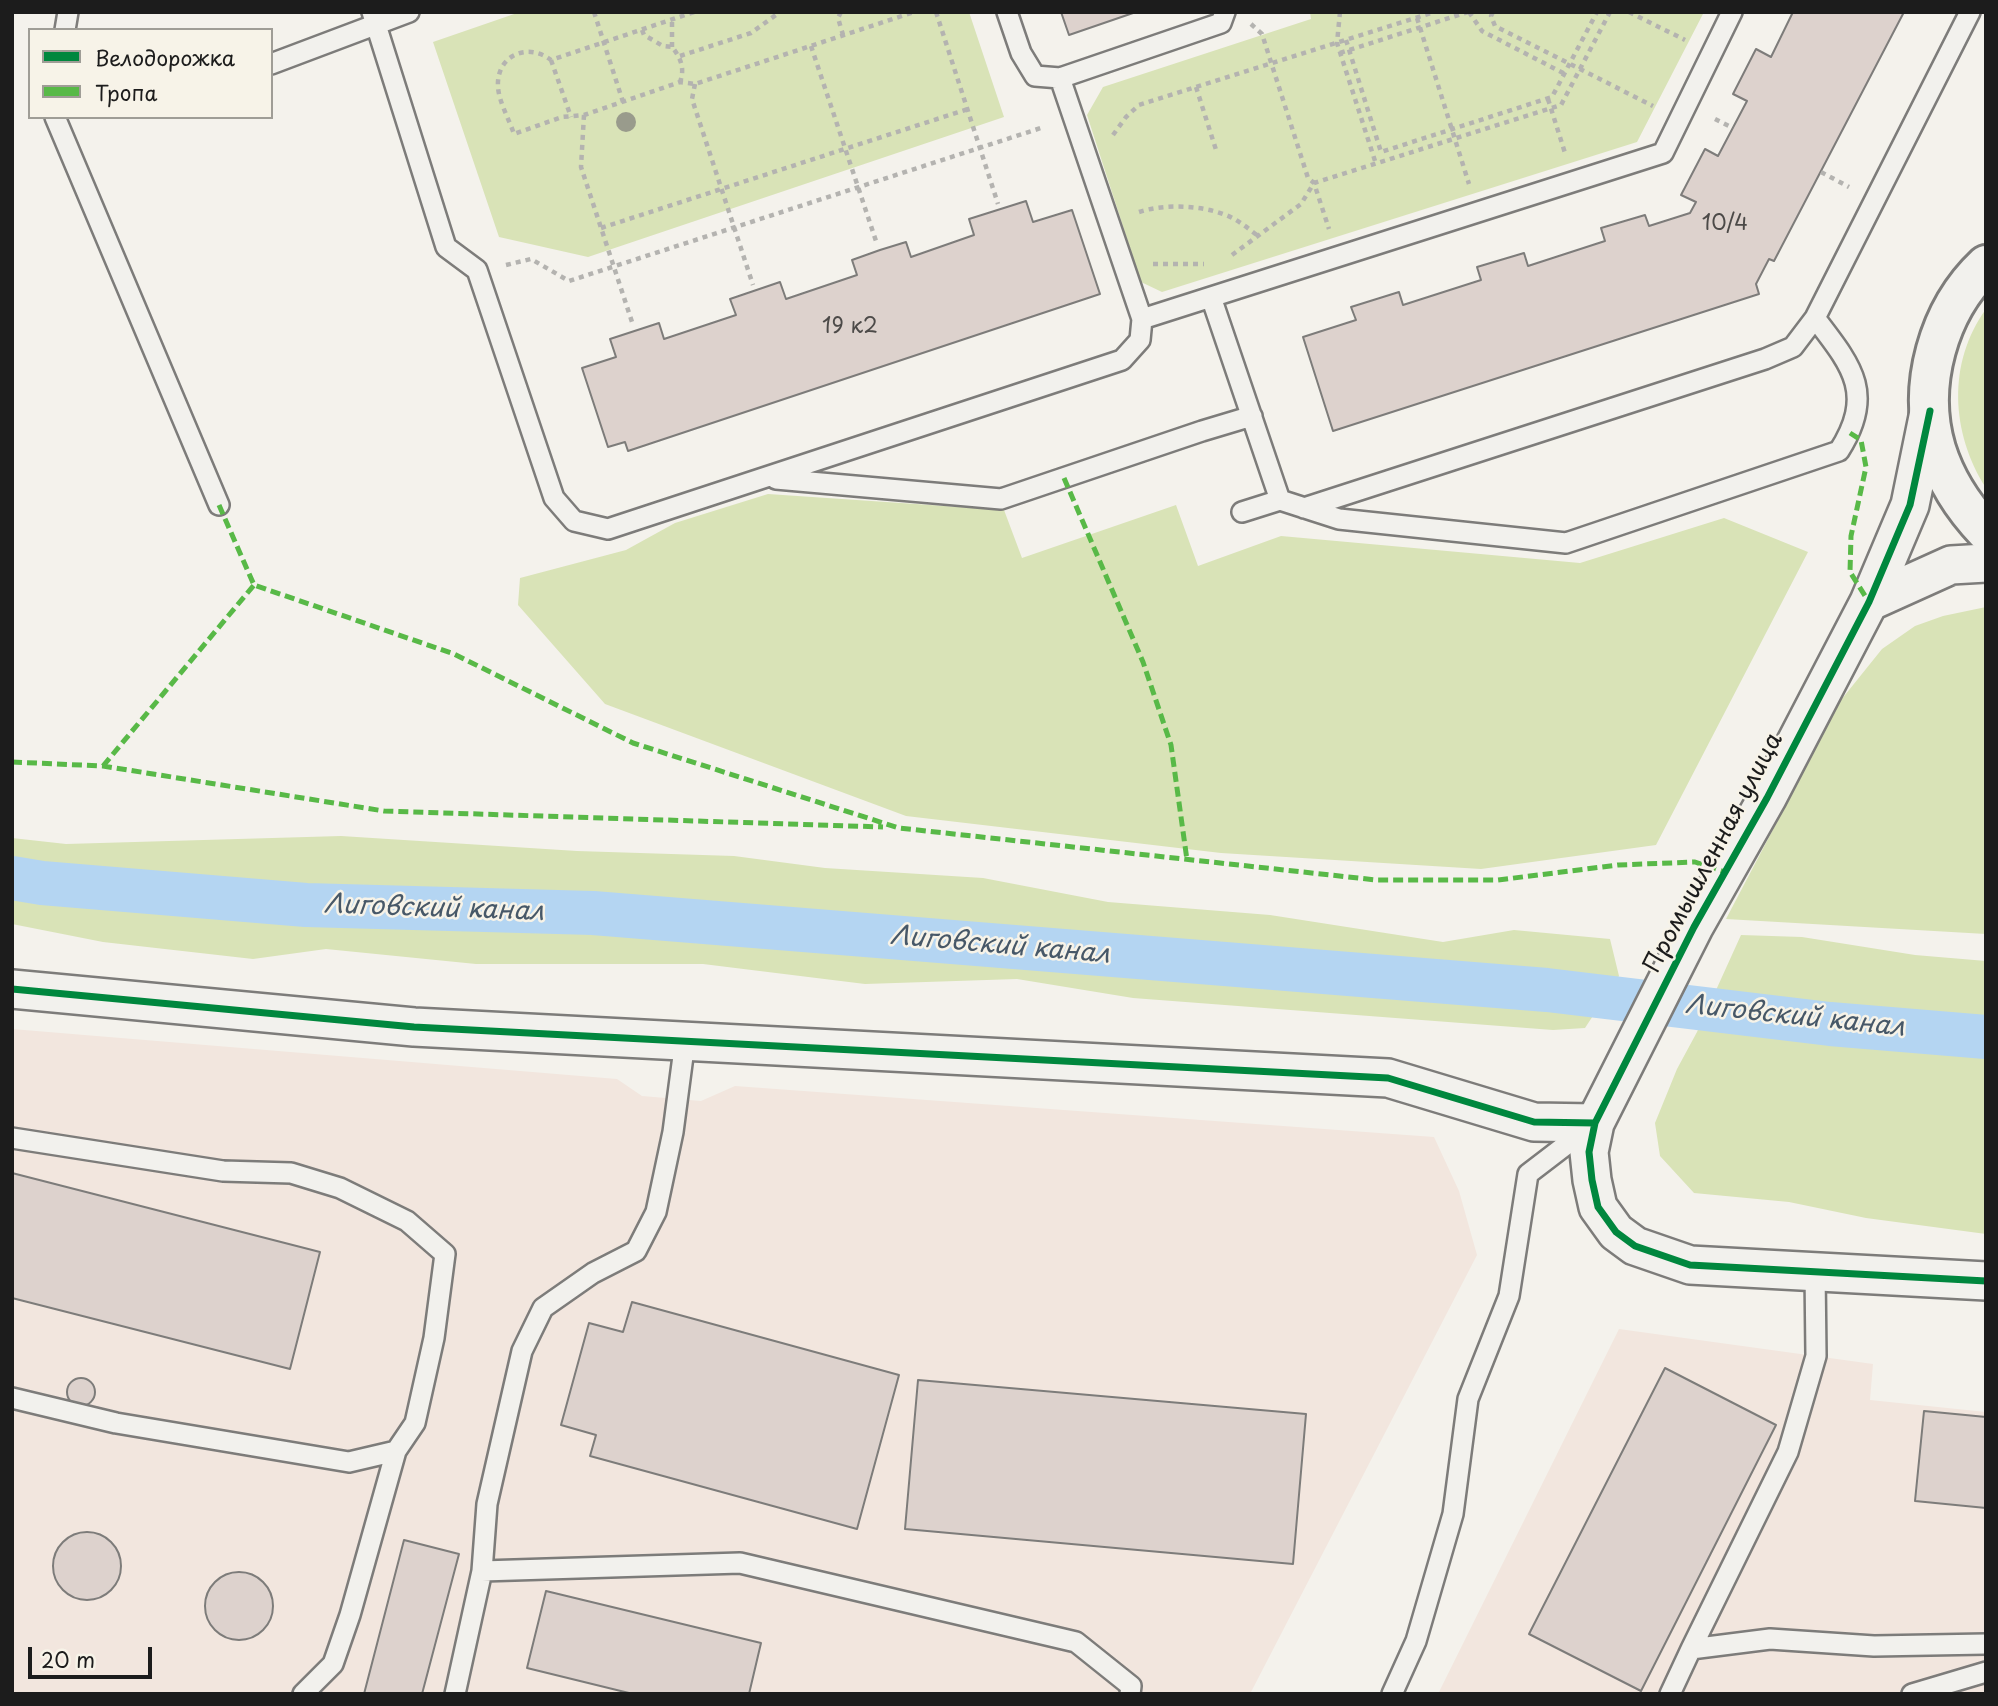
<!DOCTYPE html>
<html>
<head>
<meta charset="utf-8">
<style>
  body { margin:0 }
  #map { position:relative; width:1998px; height:1706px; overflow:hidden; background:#f4f2ec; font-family:"Playpen Sans",sans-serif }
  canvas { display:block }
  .frame { position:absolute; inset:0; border:14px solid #1c1c1c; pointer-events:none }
  .legend { position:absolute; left:28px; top:28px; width:245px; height:91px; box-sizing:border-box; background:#f7f3e8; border:2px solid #9f9d96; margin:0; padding:9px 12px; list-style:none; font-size:21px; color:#1c1c1c }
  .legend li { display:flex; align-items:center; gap:14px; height:35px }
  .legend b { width:35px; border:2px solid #9f9d96 }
  .scale { position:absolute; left:28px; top:1647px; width:124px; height:32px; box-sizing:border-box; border:4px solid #1c1c1c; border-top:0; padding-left:9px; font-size:21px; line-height:24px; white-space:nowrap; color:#1c1c1c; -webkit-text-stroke:5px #f7f3e8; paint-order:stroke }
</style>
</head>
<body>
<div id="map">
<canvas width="1998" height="1706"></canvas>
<div class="frame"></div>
<ul class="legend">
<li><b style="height:9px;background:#00873e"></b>Велодорожка</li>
<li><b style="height:9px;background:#58b947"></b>Тропа</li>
</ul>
<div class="scale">20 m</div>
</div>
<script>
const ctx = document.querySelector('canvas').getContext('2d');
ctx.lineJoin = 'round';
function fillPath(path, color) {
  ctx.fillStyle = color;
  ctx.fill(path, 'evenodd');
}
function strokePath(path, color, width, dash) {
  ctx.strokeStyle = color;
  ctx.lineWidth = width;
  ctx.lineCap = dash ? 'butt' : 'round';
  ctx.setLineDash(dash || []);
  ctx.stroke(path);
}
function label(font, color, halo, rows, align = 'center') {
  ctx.font = font + ' "Playpen Sans",sans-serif';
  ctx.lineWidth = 5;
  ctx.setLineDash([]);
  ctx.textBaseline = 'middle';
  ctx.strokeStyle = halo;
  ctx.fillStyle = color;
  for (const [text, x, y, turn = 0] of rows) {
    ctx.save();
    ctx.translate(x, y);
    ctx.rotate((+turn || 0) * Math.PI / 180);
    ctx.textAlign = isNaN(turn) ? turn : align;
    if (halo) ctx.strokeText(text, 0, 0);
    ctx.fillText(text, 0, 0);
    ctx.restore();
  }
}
fillPath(new Path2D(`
  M12,1029l605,50 25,17 59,5 34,-15 699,51 25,54 18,64 -227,439h-1238z
  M1619,1329l254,35 -3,36 116,12v282h-548z`), '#f2e6de');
fillPath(new Path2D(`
  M520,12h449l35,105 -416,140 -89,-20 -66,-195z
  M1310,12h394l-67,130 -475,150 -21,-10 -54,-167 16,-28 208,-68z
  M1986,309v179c-35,-55 -39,-125 0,-179z
  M768,494l236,16 18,48 154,-53 22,61 83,-30 299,27 144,-45 84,34 -152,293 -175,24 -260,-16 -315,-37 -301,-112 -87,-99 2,-27 106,-28 49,-27z
  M1986,607v327l-260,-15 115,-219 41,-51 33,-23 28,-10z
  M341,836l236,15 157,5 91,12 158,10 125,24 162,13 173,27 71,-12 96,9 9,37 -34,52 -32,2 -420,-32 -116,-19 -152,5 -162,-20h-227l-150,-15 -73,10 -150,-17 -91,-18v-86l54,6z
  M1741,935l61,2 113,18 71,6v273l-120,-16 -77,-16 -95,-9 -34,-37 -5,-33 22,-54 20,-37z`), '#d9e3b7');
strokePath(new Path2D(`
  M12,878l30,5 264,22 287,8 954,77 283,34 156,13`), '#b4d5f2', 44);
const building = new Path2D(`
  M1061,12h75l-67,23z
  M1793,12h111l-130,249 -5,-2 -13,25 3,10 -426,137 -30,-94 53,-17 -5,-13 48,-15 4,13 78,-25 -4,-13 47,-14 4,13 77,-25 -4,-13 44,-13 4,11 41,-13 6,-11 -15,-7 24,-46 13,7 29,-55 -14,-7 23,-45 15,8z
  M1026,201l7,21 39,-12 28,84 -472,157 -3,-9 -17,5 -26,-79 34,-11 -6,-18 49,-16 5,16 72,-24 -6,-16 50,-17 6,17 71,-24 -5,-15 28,-10 26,-8 5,15 63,-22 -5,-16z
  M12,1173l308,79 -30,117 -278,-71z
  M632,1302l267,73 -42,154 -267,-73 6,-21 -35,-10 28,-102 34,9z
  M1665,1368l111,57 -135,266 -112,-57z
  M67 1392a14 14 0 1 1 28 0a14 14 0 1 1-28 0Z
  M918,1380l388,34 -13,150 -388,-35z
  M1924,1411l62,6v91l-71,-7z
  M53 1566a34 34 0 1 1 68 0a34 34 0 1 1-68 0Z
  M404,1540l55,14 -37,140h-58z
  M205 1606a34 34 0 1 1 68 0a34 34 0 1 1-68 0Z
  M546,1591l215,52 -12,51h-116l-106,-26z`);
fillPath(building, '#ddd2cd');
strokePath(building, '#7d7c7a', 2);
const lane = new Path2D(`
  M372,12l74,235 31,23 77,228 20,23 34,8 514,-169 18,-20 2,-21 -82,-241
  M1007,12l14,41 14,23 25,2 161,-55 4,-11
  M65,30l3,-18
  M271,64l138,-52
  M55,117l164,388
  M1211,297l69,203 59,19 227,24 273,-92c37,-58 12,-86 -24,-133
  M1142,319l521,-166 69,-141
  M776,479l225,20 201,-68 50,-15
  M1304,508l461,-149 28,-12 22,-29 155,-306
  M1242,512l38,-12
  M12,1138l211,33 68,2 49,15 67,33 38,33 -11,84 -19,85 -19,28 -47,11 -233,-39 -104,-25
  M482,1571l258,-8 336,79 55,44 -1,8
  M1691,1649l97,-197 28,-96 -1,-85
  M303,1694l30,-30 17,-49 46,-164
  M455,1694l27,-123 5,-67 35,-153 21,-43 50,-35 43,-22 20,-39 17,-80 12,-91
  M1392,1694l24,-53 37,-127 15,-115 41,-103 19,-122 64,-49
  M1670,1694l21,-45 79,-10 104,7 112,-2
  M1912,1694l74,-22`);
const street = new Path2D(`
  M1929,412l-19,93 -41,97 -102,196 -73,129 -99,196 -6,29 3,28 6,27 18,25 19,14 55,19 296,16
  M1869,602l82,-37 35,-2
  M12,989l402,38 974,51 146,44 61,1`);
const secondary = new Path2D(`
  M1986,265c-48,45 -69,121 -50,184 10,32 27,58 50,82`);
strokePath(lane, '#7d7c7a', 24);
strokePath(street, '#7d7c7a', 42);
strokePath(secondary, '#7d7c7a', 44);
strokePath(new Path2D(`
  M594,12l29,90
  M694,12l-143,48c-23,-18 -55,-5 -53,27 1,15 11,32 16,47l48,-17 22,-2 96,-33 15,2 219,-72
  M841,12l-3,6 5,17
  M936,12l62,192
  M1340,12l-3,31 39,121
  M1469,12l13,19 83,43
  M1493,12l-2,4 4,10 158,80
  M1629,12l56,28
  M1417,18l52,166
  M1251,24l11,10 46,144 6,5 15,46
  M642,30l2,5 19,11 9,1c9,11 13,22 8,35
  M1346,40l35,112 171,-55 45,-85
  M811,46l66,198
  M672,47v-27
  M1340,53l128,-41
  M680,56l71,-23 29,-21
  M551,60l20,57
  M695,84l-3,15 61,186
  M1196,87l21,66
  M1548,99l17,54
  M584,115l-3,52 52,158
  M1715,119l18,9
  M1113,135l13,-18 13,-12 295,-93
  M1821,172l28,15
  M1139,212c24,-8 60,-7 84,2 13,4 23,13 34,21
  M601,228l367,-119
  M1232,255l69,-51 13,-21 247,-78 49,-93
  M1153,264h51
  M506,265l25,-6 38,22 475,-154`), '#b4b3b0', 4.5, [5, 5]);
strokePath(lane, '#f2f1ed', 19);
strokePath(street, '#f2f1ed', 37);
strokePath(secondary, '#f2f1ed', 38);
strokePath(new Path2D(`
  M1850,433l11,7 5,27 -15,69 -1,36 19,30
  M1064,478l79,184 28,83 16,115
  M219,505l35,80 200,69 179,89 266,85 477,52h122l120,-15 77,-3 30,10
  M12,762l91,4 281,45 499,16
  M103,766l151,-181`), '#58b947', 5, [10, 5]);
strokePath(new Path2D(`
  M1930,411l-20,94 -41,97 -102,196 -73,129 -99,196 -6,29 3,28 6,27 18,25 19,14 55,19 296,16
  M12,989l402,38 974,51 146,44 61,1`), '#00873e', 7);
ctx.fillStyle = '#999b8c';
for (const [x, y] of [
  [626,122]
]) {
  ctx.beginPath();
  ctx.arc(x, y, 10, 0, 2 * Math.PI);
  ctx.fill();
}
label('21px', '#4c4a48', null, [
  ["10/4",1725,224],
  ["19 к2",850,327]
]);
label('24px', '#1c1c1c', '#f7f3e8', [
  ["Промышленная улица",1714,853,-62]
]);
label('italic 26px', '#475868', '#f7f3e8', [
  ["Лиговский канал",434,909,2],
  ["Лиговский канал",1000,946,5],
  ["Лиговский канал",1795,1017,6]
]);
</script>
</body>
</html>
